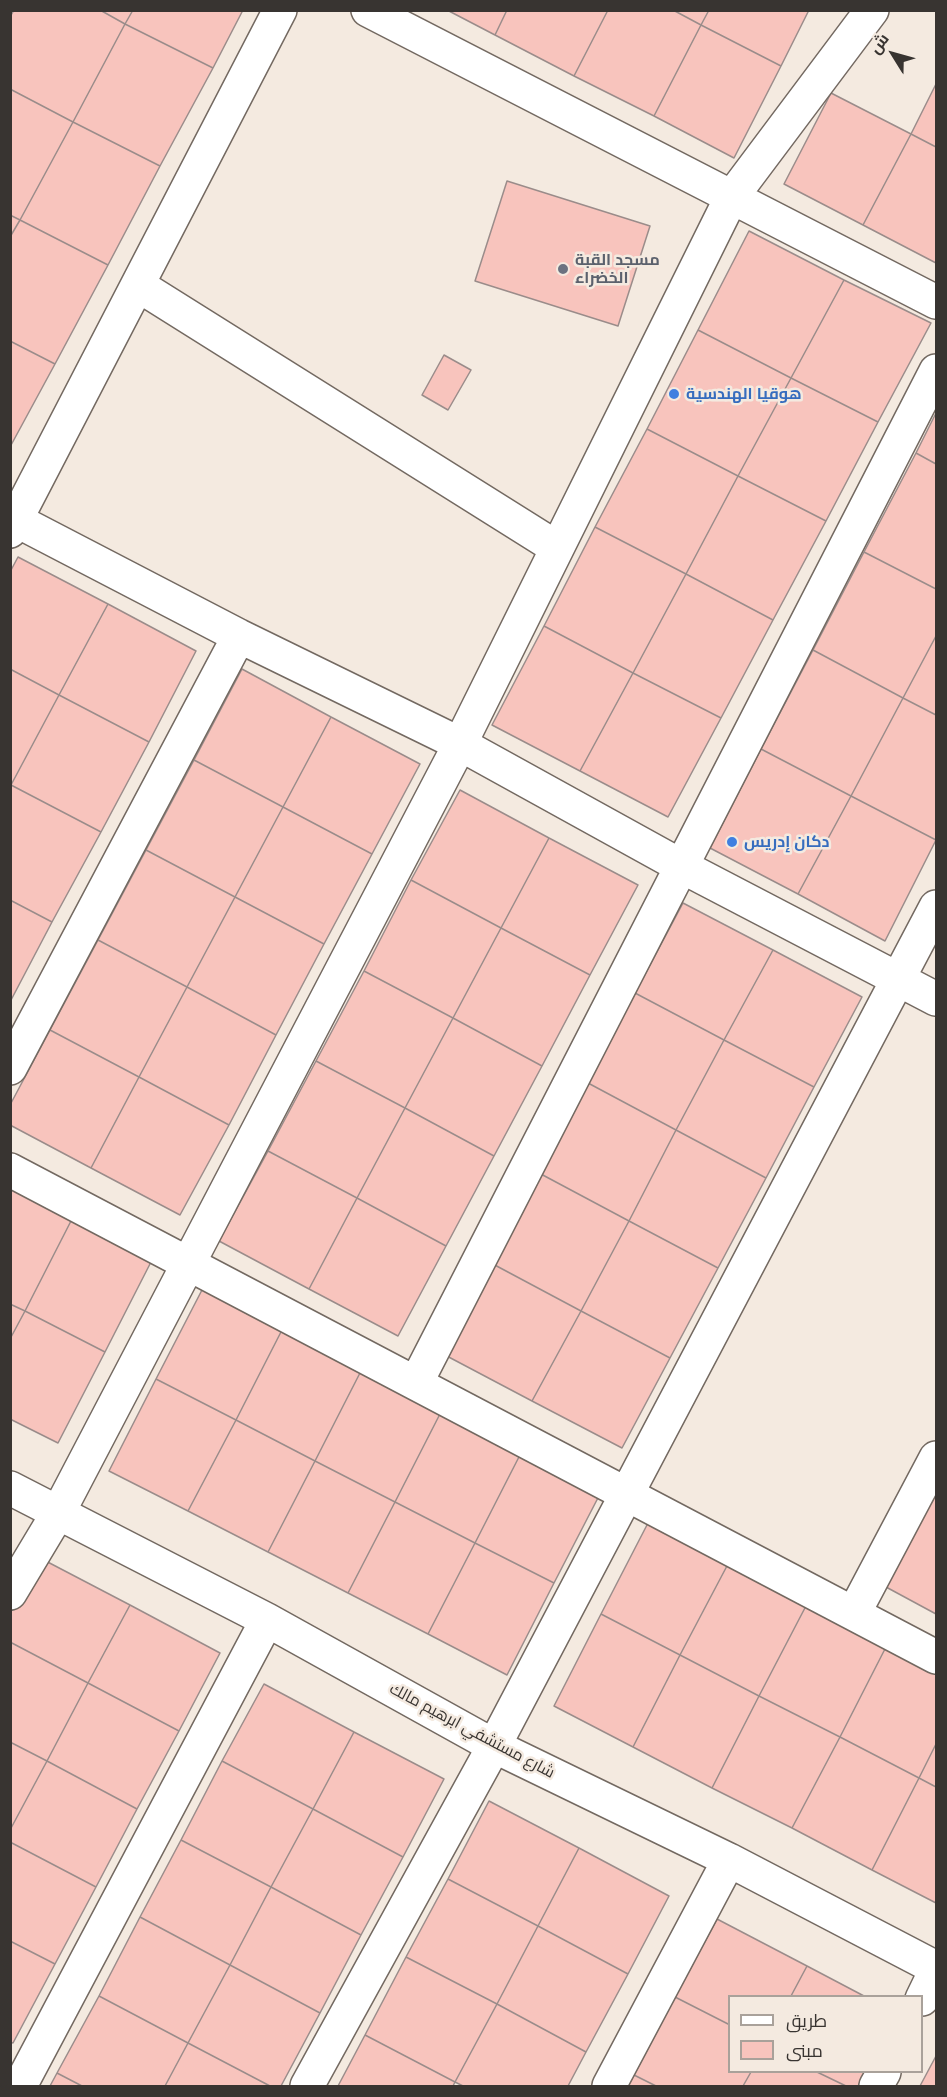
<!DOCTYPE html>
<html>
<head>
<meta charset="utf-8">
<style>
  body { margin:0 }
  #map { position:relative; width:947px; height:2097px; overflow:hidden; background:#f4eae0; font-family:"Noto Sans",Cairo,sans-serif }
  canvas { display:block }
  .frame { position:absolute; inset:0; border:12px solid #383431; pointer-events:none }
  .legend { position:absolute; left:728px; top:1995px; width:195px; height:78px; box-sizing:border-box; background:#f4eae0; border:2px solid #a9a19a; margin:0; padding:8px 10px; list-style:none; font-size:18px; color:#383431 }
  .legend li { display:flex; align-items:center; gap:12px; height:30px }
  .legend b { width:30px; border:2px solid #a9a19a }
  .north { position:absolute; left:863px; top:24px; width:60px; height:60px; -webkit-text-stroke:4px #f4eae0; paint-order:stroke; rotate:307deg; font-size:16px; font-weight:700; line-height:24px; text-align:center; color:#383431 }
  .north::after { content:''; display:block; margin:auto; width:21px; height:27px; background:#383431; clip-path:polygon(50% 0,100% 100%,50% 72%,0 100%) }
</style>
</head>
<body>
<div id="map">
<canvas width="947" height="2097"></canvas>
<div class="frame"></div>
<ul class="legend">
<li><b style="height:8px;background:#fff"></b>طريق</li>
<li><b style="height:16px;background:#f8c4bd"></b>مبنى</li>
</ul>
<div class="north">ش</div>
</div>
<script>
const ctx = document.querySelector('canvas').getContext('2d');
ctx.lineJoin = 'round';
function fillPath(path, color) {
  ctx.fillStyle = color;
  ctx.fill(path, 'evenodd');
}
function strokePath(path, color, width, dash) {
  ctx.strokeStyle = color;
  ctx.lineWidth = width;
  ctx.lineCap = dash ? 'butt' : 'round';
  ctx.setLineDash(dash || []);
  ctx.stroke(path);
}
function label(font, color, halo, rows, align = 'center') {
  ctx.font = font + ' "Noto Sans",Cairo,sans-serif';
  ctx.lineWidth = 5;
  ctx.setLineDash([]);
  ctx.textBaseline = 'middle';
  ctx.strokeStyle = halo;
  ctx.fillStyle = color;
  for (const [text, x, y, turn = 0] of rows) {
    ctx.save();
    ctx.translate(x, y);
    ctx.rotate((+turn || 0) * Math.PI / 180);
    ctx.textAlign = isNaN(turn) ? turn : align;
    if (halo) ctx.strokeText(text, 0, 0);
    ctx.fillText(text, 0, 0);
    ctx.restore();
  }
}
const building = new Path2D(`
  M14,10h86l25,14 -52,98 -63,-33v-72z
  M100,10h33l-8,14z
  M133,10h110l-30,58 -88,-44z
  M447,10h60l-12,25z
  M507,10h101l-34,66 -79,-41z
  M608,10h65l28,15 -47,91 -80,-40z
  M673,10h36l-8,15z
  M709,10h100l-28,56 -80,-41z
  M125,24l88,44 -53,98 -87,-44z
  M701,25l80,41 -47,92 -80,-42z
  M936,84v63l-25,-13z
  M10,89l63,33 -53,98 -10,-5z
  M831,93l80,41 -48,91 -79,-41z
  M73,122l87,44 -52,99 -88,-45z
  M911,134l25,13v116l-73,-38z
  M507,181l143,45 -32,100 -143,-45z
  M10,215l10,5 -10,17z
  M20,220l88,45 -53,99 -45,-23v-104z
  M749,231l95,49 -53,98 -93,-48z
  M844,280l87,43 -53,99 -87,-44z
  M698,330l93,48 -53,98 -91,-47z
  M10,341l45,23 -45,83z
  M444,355l27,15 -23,40 -26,-15z
  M791,378l87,44 -52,99 -88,-45z
  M936,413v51l-20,-11z
  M647,429l91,47 -52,98 -91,-47z
  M916,453l20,11v125l-72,-37z
  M738,476l88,45 -53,99 -87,-46z
  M595,527l91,47 -53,99 -89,-47z
  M864,552l72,37v47l-33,62 -90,-48z
  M18,557l90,47 -49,91 -49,-26v-97z
  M686,574l87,46 -52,98 -88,-45z
  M108,604l88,47 -47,91 -90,-47z
  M544,626l89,47 -53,98 -88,-46z
  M936,636v79l-33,-17z
  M813,650l90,48 -52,98 -90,-47z
  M10,669l49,26 -48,90 -1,-1z
  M242,669l89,48 -48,90 -89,-47z
  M633,673l88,45 -53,99 -88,-46z
  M59,695l90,47 -48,90 -90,-47z
  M903,698l33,17v125l-85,-44z
  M331,717l89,47 -48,90 -89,-47z
  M761,749l90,47 -53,98 -88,-46z
  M194,760l89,47 -48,90 -89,-47z
  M11,785l90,47 -49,90 -42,-22z
  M460,790l89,48 -48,90 -90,-48z
  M851,796l85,44 -51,101 -87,-47z
  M283,807l89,47 -48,90 -89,-47z
  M549,838l89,47 -48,90 -89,-47z
  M146,850l89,47 -48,90 -89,-47z
  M411,880l90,48 -48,90 -89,-47z
  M235,897l89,47 -48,91 -89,-48z
  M10,900l42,22 -42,80z
  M683,903l90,47 -49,90 -89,-47z
  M501,928l89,47 -48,91 -89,-48z
  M98,940l89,47 -48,90 -89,-47z
  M773,950l89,47 -48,90 -90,-47z
  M364,971l89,47 -48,90 -89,-47z
  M187,987l89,48 -47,90 -90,-48z
  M635,993l89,47 -48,90 -88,-47z
  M453,1018l89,48 -48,90 -89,-48z
  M50,1030l89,47 -48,91 -81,-43v-20z
  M724,1040l90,47 -48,91 -90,-48z
  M316,1061l89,47 -48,90 -89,-47z
  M139,1077l90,48 -49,90 -89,-47z
  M588,1083l88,47 -47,91 -90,-48z
  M405,1108l89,48 -48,90 -89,-48z
  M676,1130l90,48 -48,90 -89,-47z
  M268,1151l89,47 -48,91 -90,-48z
  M539,1173l90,48 -48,90 -90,-48z
  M10,1188l62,31 -47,92 -15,-7z
  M357,1198l89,48 -48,90 -89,-47z
  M72,1219l80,41 -47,92 -80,-41z
  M629,1221l89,47 -48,90 -89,-47z
  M491,1263l90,48 -49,90 -89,-47z
  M203,1288l80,40 -47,92 -80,-41z
  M10,1304l15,7 -15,28z
  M25,1311l80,41 -47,91 -48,-24v-80z
  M581,1311l89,47 -48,90 -90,-47z
  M283,1328l79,41 -47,92 -79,-41z
  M362,1369l80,41 -47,92 -80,-41z
  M156,1379l80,41 -48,91 -79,-40z
  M442,1410l80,41 -47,92 -80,-41z
  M236,1420l79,41 -47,91 -80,-41z
  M522,1451l79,41 -47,91 -79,-40z
  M315,1461l80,41 -47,91 -80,-41z
  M934,1495l2,1v118l-50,-27z
  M395,1502l80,41 -47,91 -80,-41z
  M648,1523l80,41 -48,91 -79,-41z
  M475,1543l79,40 -47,92 -79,-41z
  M40,1558l90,47 -42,78 -78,-41v-29z
  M728,1564l79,40 -48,92 -79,-41z
  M807,1604l80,41 -47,92 -81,-41z
  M130,1605l90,48 -41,78 -91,-48z
  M601,1614l79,41 -47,92 -79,-41z
  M10,1642l78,41 -41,78 -37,-19z
  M887,1645l49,26v73l-17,34 -79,-41z
  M680,1655l79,41 -47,92 -79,-41z
  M88,1683l91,48 -42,78 -90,-48z
  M264,1684l90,48 -41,77 -91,-48z
  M759,1696l81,41 -48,91 -80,-40z
  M354,1732l90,47 -41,78 -90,-48z
  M840,1737l79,41 -47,92 -80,-42z
  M10,1742l37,19 -37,69z
  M936,1744v43l-17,-9z
  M47,1761l90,48 -41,78 -86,-45v-12z
  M222,1761l91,48 -42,78 -90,-47z
  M919,1778l17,9v116l-64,-33z
  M489,1801l90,47 -41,78 -90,-47z
  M313,1809l90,48 -42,78 -90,-48z
  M181,1840l90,47 -41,78 -90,-48z
  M10,1842l86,45 -41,77 -45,-23z
  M579,1848l90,48 -41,78 -90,-48z
  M448,1879l90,47 -41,78 -91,-47z
  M271,1887l90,48 -41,78 -90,-48z
  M140,1917l90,48 -42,78 -89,-47z
  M717,1919l90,47 -16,30h-61v29l-55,-28z
  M538,1926l90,48 -42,78 -89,-48z
  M10,1941l45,23 -42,79 -3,-1z
  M406,1957l91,47 -42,78 -90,-47z
  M230,1965l90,48 -39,73h-11l-82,-43z
  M807,1966l57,30h-73z
  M99,1996l89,47 -23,43h-83l-25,-13z
  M675,1997l55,28v47h21l-8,14h-87l-22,-11z
  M497,2004l89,48 -18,34h-105l-8,-4z
  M365,2035l90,47 -2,4h-115z
  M188,2043l82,43h-105z
  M936,2056v30h-16z
  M751,2072h66l29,14h-103z
  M817,2072h49l-8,14h-12z
  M57,2073l25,13h-32z
  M634,2075l22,11h-29z`);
fillPath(building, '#f8c4bd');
strokePath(building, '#9a8c8a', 1.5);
const minor = new Path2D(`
  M368,10l568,292
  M138,285l419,263
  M10,517l229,119 221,108 221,122 255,133
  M10,531l270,-521
  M10,1068l229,-432
  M10,1170l926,487
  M416,1383l520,-1012
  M10,1488l257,132 227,126 235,114 207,108
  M10,1593l48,-80 402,-769 271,-546 141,-188
  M854,1613l82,-155
  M922,1999l14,-29
  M20,2086l247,-466
  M307,2086l187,-340 442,-839
  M609,2086l120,-226
  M876,2086l8,-14`);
strokePath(minor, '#736961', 36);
strokePath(minor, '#fff', 33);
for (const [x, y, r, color] of [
  [563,269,6,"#6b7280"],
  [674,394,6,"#3f7fe0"],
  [732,842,6,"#3f7fe0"]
]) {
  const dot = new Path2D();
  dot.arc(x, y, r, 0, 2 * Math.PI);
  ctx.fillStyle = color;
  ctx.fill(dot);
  strokePath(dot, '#f4eae0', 2);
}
label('bold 16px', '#5b616d', '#f4eae0', [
  ["مسجد القبة",575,260],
  ["الخضراء",575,278]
], 'left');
label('bold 16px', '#366cbe', '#f4eae0', [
  ["هوقيا الهندسية",686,394],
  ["دكان إدريس",744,842]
], 'left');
label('16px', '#383431', '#f4eae0', [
  ["شارع مستشفي ابرهيم مالك",472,1731,28]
]);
</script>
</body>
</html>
